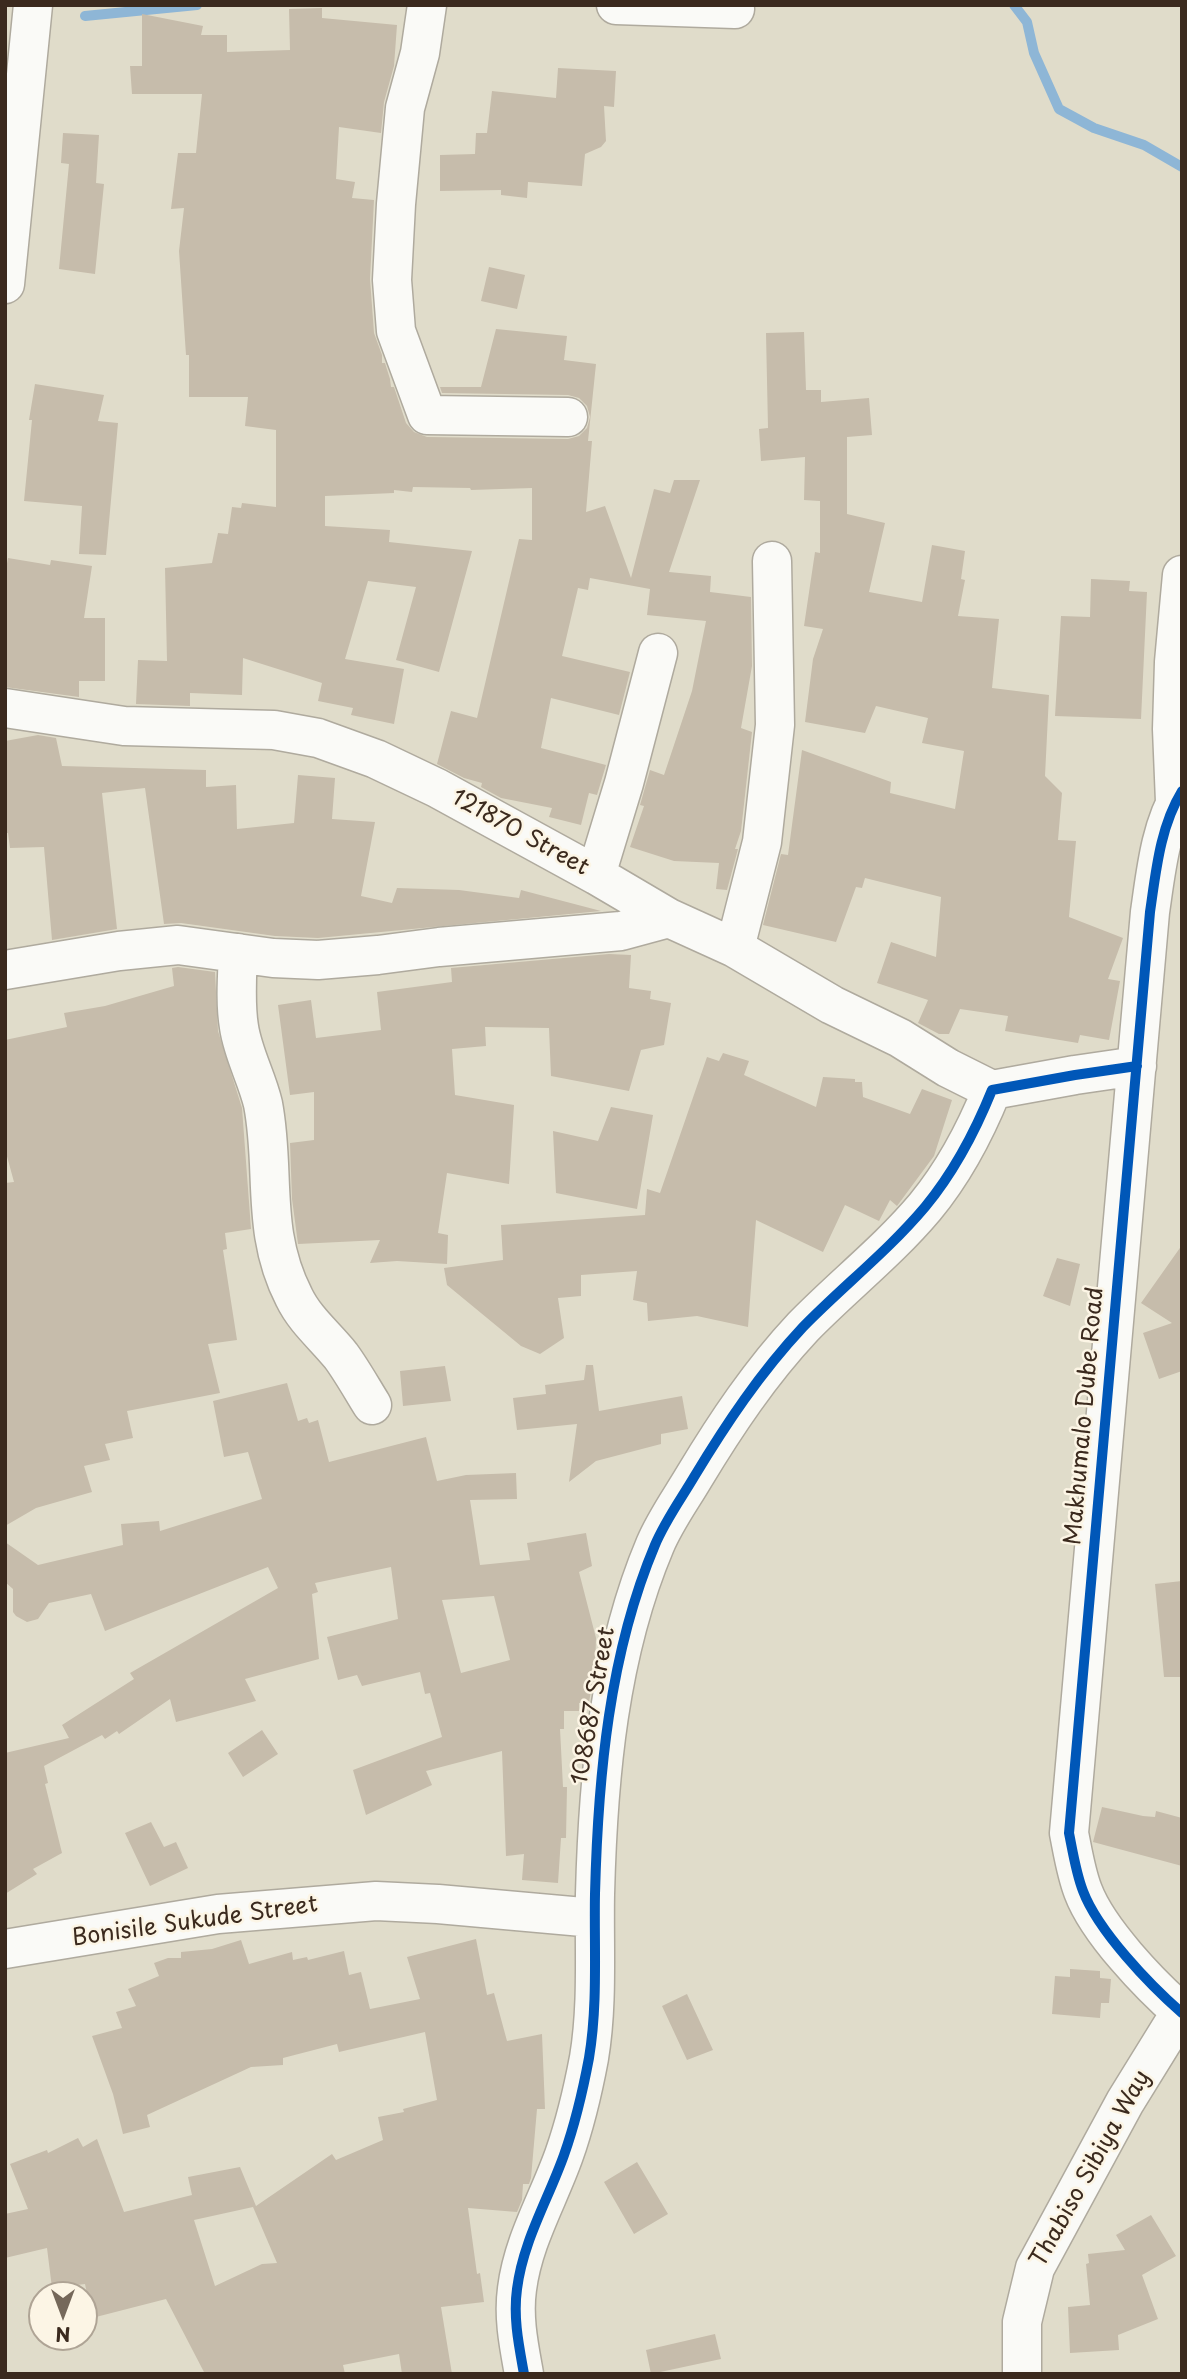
<!DOCTYPE html>
<html>
<head>
<meta charset="utf-8">
<style>
  body { margin:0 }
  #map { position:relative; width:1187px; height:2379px; overflow:hidden; background:#e0dcca; font-family:"Playpen Sans",sans-serif }
  canvas { display:block }
  .frame { position:absolute; inset:0; border:7px solid #3b2a1e; pointer-events:none }
  .north { position:absolute; left:28px; top:2281px; width:70px; height:70px; box-sizing:border-box; background:#fcf5e5; border:2px solid #afa495; border-radius:50%; rotate:180deg; font-size:19px; font-weight:700; line-height:28px; text-align:center; color:#3b2a1e }
  .north::after { content:''; display:block; margin:auto; width:24px; height:32px; background:#75685a; clip-path:polygon(50% 0,100% 100%,50% 72%,0 100%) }
</style>
</head>
<body>
<div id="map">
<canvas width="1187" height="2379"></canvas>
<div class="frame"></div>
<div class="north">N</div>
</div>
<script>
const ctx = document.querySelector('canvas').getContext('2d');
ctx.lineJoin = 'round';
function strokePath(path, color, width, dash) {
  ctx.strokeStyle = color;
  ctx.lineWidth = width;
  ctx.lineCap = dash ? 'butt' : 'round';
  ctx.setLineDash(dash || []);
  ctx.stroke(path);
}
function fillPath(path, color) {
  ctx.fillStyle = color;
  ctx.fill(path, 'evenodd');
}
function label(font, color, halo, rows, align = 'center') {
  ctx.font = font + ' "Playpen Sans",sans-serif';
  ctx.lineWidth = 5;
  ctx.setLineDash([]);
  ctx.textBaseline = 'middle';
  ctx.strokeStyle = halo;
  ctx.fillStyle = color;
  for (const [text, x, y, turn = 0] of rows) {
    ctx.save();
    ctx.translate(x, y);
    ctx.rotate((+turn || 0) * Math.PI / 180);
    ctx.textAlign = isNaN(turn) ? turn : align;
    if (halo) ctx.strokeText(text, 0, 0);
    ctx.fillText(text, 0, 0);
    ctx.restore();
  }
}
strokePath(new Path2D(`
  M1014,5l13,17 7,31 25,56 35,19 50,17 38,22
  M85,16l112,-11`), '#8eb6d6', 10);
fillPath(new Path2D(`
  M322,8v10l75,7 -3,41 -10,36 -3,31 -42,-6 -3,52 19,3 -3,16 22,2 -4,79 4,54 8,22v8h3l5,16 1,8h3l12,36 8,9 13,5 141,2 11,-3 8,-8 3,-11 -3,-11 -8,-8 -11,-3 -126,-2 -2,-6h41l15,-58 71,7 -3,24 32,4 -8,77h4l-6,71 19,-6 26,72 23,-89 16,4 4,-13h26l-31,92 42,4 -1,16 41,5 1,69 -11,62 11,4 -11,99 -6,18h3l-11,41 -11,-1 3,-26 -45,-2 -44,-14 14,-41 -4,-1 10,-35 14,5 28,-84 14,-70 -59,-6 3,-26 -60,-11 -2,12 -10,-2 -16,68 68,16 -11,43 -68,-17 -10,50 65,17 -9,30 -8,-2 -8,32 -32,-8 3,-9 -51,-10 -20,-11 1,-4 -18,-5 -27,-14 14,-53 26,7 42,-179 13,1v-52l-61,2 -1,-2 -57,-1 -1,5 -18,-2v3l-69,3v30l65,4 -1,12 83,9 -33,121 -43,-12 20,-73 -48,-6 -23,78 59,10 -10,55 -43,-9 2,-7 -35,-7 4,-18 -79,-25 -1,37 -52,-2v13l-54,-2 2,-44 29,1 -2,-93 47,-5 6,-30 10,1 4,-27 9,1 1,-5 34,4v-77l-31,-4 3,-29h-59v-42h-3l-7,-104 5,-43 -13,1 7,-56h18l6,-59h-70l-2,-28h12v-52l61,12 -2,9h26v17l63,-2 -1,-41z
  M558,68l58,3 -2,36 -10,-1 2,35 -5,6 -16,7 -3,32 -54,-4 -1,16 -26,-3v-5l-61,1v-36l35,-1 1,-21h11l5,-42 64,7z
  M63,133l36,2 -3,48 8,1 -9,90 -36,-5 10,-105 -8,-1z
  M489,267l36,8 -8,34 -36,-8z
  M804,332l2,58h15v12l48,-4 3,37 -25,2v77l38,9 -16,69 53,10 10,-57 33,6 -4,28 4,1 -7,36 41,3 -7,69 57,7 -4,81 17,17 -4,47 18,1 -7,76 54,21 -15,41 12,2 -11,59 -29,-5 -2,8 -73,-12 3,-15 -48,-7 -11,25h-10l-21,-11 10,-23 -51,-17 14,-41 45,15 5,-60 -76,-19 -3,10 -6,-1 -20,55 -73,-17 18,-71 7,1 14,-105 89,32 -1,11 65,16 9,-58 -42,-8 6,-25 -52,-12 -11,27 -60,-11 8,-63 10,-30 -19,-3 11,-74 5,1v-52l-16,-1 1,-43 -44,4 -2,-32 9,-1 -2,-95z
  M35,384l69,11 -6,26 20,2 -12,132 -27,-1 3,-48 -58,-5 8,-81h-3z
  M8,558l42,7 1,-5 41,6 -8,52h21v63h-26v16l-74,-10v-113z
  M1091,579l39,2 -1,10 18,1 -6,127 -86,-3 6,-100 29,1z
  M38,735l18,3 6,28 144,4v17l30,-2 1,44 57,-6 4,-48 37,3 -3,41 43,3 -14,74 31,7 5,-15 62,2 60,8 2,-8 80,21 -283,27 -43,-2 -94,-13 -17,1 -19,-136 -43,5 15,136 -65,11 -8,-93 -34,1 -2,-15h-3v-92z
  M609,954l22,1 -2,33 22,3 -1,8 21,4 -7,42 -23,5 -12,41 -78,-15 -2,-48 -64,-1 1,19 -34,3 3,46 59,10 -5,79 -62,-11 -9,60 10,2 -1,29 -50,-3 -27,2 10,-23 -82,4 -6,-45 -2,-56 24,-3v-48l-24,3 -12,-90 33,-5 5,38 65,-8 -4,-38 75,-10 -1,-14z
  M178,967l37,5 3,59 24,77 9,121 -26,4 2,16 -4,1 14,90 -29,4 12,49 -93,18 6,27 -28,6 5,16 -26,6 8,26 -56,16 -31,18v-343l9,-1 -9,-33v-109l62,-13 -3,-14 41,-7 69,-20 -2,-18z
  M723,1053l26,8 -5,14 72,32 7,-30 32,2v3h7l1,15 47,17 12,-25 30,11 -18,56 -37,50 -7,-6 -11,21 -34,-16 -22,47 -67,-32 -8,107 -51,-11 -49,5 -1,-18 -14,-3 4,-29 -56,4v21l-23,2 6,40 -24,16 -19,-8 -74,-61 -3,-17 59,-8 -2,-35 144,-10 2,-26 13,4 47,-136 12,4z
  M611,1107l42,8 -16,94 -81,-16 -3,-62 45,10z
  M1182,1245v126l-23,8 -16,-46 29,-10 -31,-20z
  M1057,1258l23,6 -10,42 -27,-10z
  M586,1365h7l6,46 83,-15 6,33 -27,5v10l-65,17 -27,21 8,-58 -60,6 -4,-32 33,-4 -1,-9 39,-5z
  M445,1366l6,35 -48,5 -3,-35z
  M287,1383l11,38 9,-3 2,5 9,-3 11,42 97,-25 11,44 29,-6 50,-2 1,26 -47,1 10,65 50,-5 -3,-17 59,-10 6,33 -13,6 17,66 -1,32 -6,32 -10,1v8h-15v18h-4l3,58h4l-1,51h-5l-3,45 -36,-3 2,-26 -18,2 -4,-105 -76,20 6,14 -66,30 -13,-45 89,-33 -12,-44 -5,1 -5,-22 -58,14 -5,-11 -19,5 -11,-43 71,-18 -7,-52 -76,16 3,9 -6,2 7,65 -74,20 11,22 -80,21 -6,-23 -51,35 -2,-3 -12,8 -3,-4 -58,31 4,17 -3,1 17,69 -29,16 4,5 -32,20v-141l64,-15 -7,-13 72,-46 -4,-6 148,-85 -10,-21 -163,64 -14,-37 -42,9 -11,16 -11,3 -11,-6 -3,-4v-23l-8,-7v-40l33,23 85,-20 -2,-21 38,-3 1,10 102,-32 -14,-47 -24,5 -11,-56zM494,1596l16,64 -49,13 -19,-73z
  M1182,1581v96h-18l-9,-93z
  M262,1730l16,24 -35,23 -15,-24z
  M1102,1807l41,9 12,1 1,-6 26,7v48l-89,-24z
  M151,1822l13,25 12,-5 12,26 -38,18 -25,-53z
  M476,1939l11,56 7,-2 13,48 35,-7 3,75h-8l-6,69 -2,6h-6l-1,16 -5,12 -49,-4 9,66 3,-1 4,29 -43,5 11,67h-50l-3,-20 -56,11 2,9h-140l-39,-75 -74,19 -7,-34 -33,4 -5,-40 -42,10v-44l23,-5 -18,-45 37,-14 1,3 30,-15 5,9 14,-8 27,73 68,-17 -4,-18 52,-10 16,39 76,-52 4,6 47,-20 -5,-23 26,-5 -1,-3 34,-9 -12,-68 -86,20 -2,-8 -54,14v7l-32,2 -104,48 3,12 -27,7 -10,-40 -21,-58 30,-8 -6,-16 20,-6 -8,-17 31,-13 -5,-13 14,-5h13v-6l31,-3 29,-9 8,24 43,-12 1,8 14,-3 1,3 36,-9 5,24 12,-3 9,37 50,-10 -13,-42zM253,2207l24,56 -15,1 -47,22 -21,-66z
  M1070,1969l30,2v7l11,1 -2,24h-8l-1,15 -48,-4 3,-38 15,1z
  M687,1994l26,56 -26,10 -25,-54z
  M637,2162l31,52 -34,20 -30,-52z
  M1151,2215l25,41 -34,19 16,44 -40,16 1,15 -49,3 -2,-46 22,-2 -4,-41 3,-1 -1,-9 37,-4 -9,-15z
  M715,2334l6,25 -70,15 -5,-24z`), '#c6bcab');
const street = new Path2D(`
  M427,5l-7,48 -15,55 -9,96 -4,76 4,51 31,84 141,2
  M616,5l119,4
  M5,284l28,-279
  M5,708l119,18 150,4 44,8 58,21 61,29 159,87 73,43 66,30 97,57 68,33 48,30 44,22
  M1182,791c-22,36 -26,80 -32,121l-81,921c4,20 7,40 14,58 15,40 67,94 99,122
  M1175,802l-3,-73 2,-67 8,-87
  M596,875l28,-92 34,-130
  M735,948l27,-106 13,-117 -3,-164
  M238,953c-1,24 -3,50 1,74 4,27 18,51 24,77 13,67 -3,127 31,193 11,23 31,39 47,59 11,15 21,33 31,49
  M5,970l114,-19 59,-6 95,13 45,2 60,-5 61,-8 182,-16 48,-13
  M5,1949l213,-35 158,-13 62,3 156,14
  M524,2374c-5,-28 -11,-56 -7,-85 6,-48 31,-89 47,-134 11,-31 19,-65 25,-97 9,-54 5,-109 6,-164 3,-117 14,-240 60,-349 10,-24 26,-46 39,-68 32,-53 66,-104 109,-150 40,-41 85,-76 122,-120 29,-35 50,-75 67,-117l83,-15 62,-9
  M1022,2374v-52l13,-54 90,-166 55,-89`);
strokePath(street, '#afaa9e', 41);
strokePath(street, '#fafaf7', 38);
strokePath(new Path2D(`
  M1182,791c-22,36 -26,80 -32,121l-81,921c4,20 7,40 14,58 15,40 67,94 99,122
  M524,2374c-5,-28 -11,-56 -7,-85 6,-48 31,-89 47,-134 11,-31 19,-65 25,-97 9,-54 5,-109 6,-164 3,-117 14,-240 60,-349 10,-24 26,-46 39,-68 32,-53 66,-104 109,-150 40,-41 85,-76 122,-120 29,-35 50,-75 67,-117l83,-15 62,-9`), '#0057b8', 10);
label('23px', '#3b2a1e', '#fcf5e5', [
  ["121870 Street",520,833,29],
  ["Makhumalo Dube Road",1085,1416,-85],
  ["108687 Street",594,1706,-80],
  ["Bonisile Sukude Street",195,1922,-8],
  ["Thabiso Sibiya Way",1091,2169,-61]
]);
</script>
</body>
</html>
